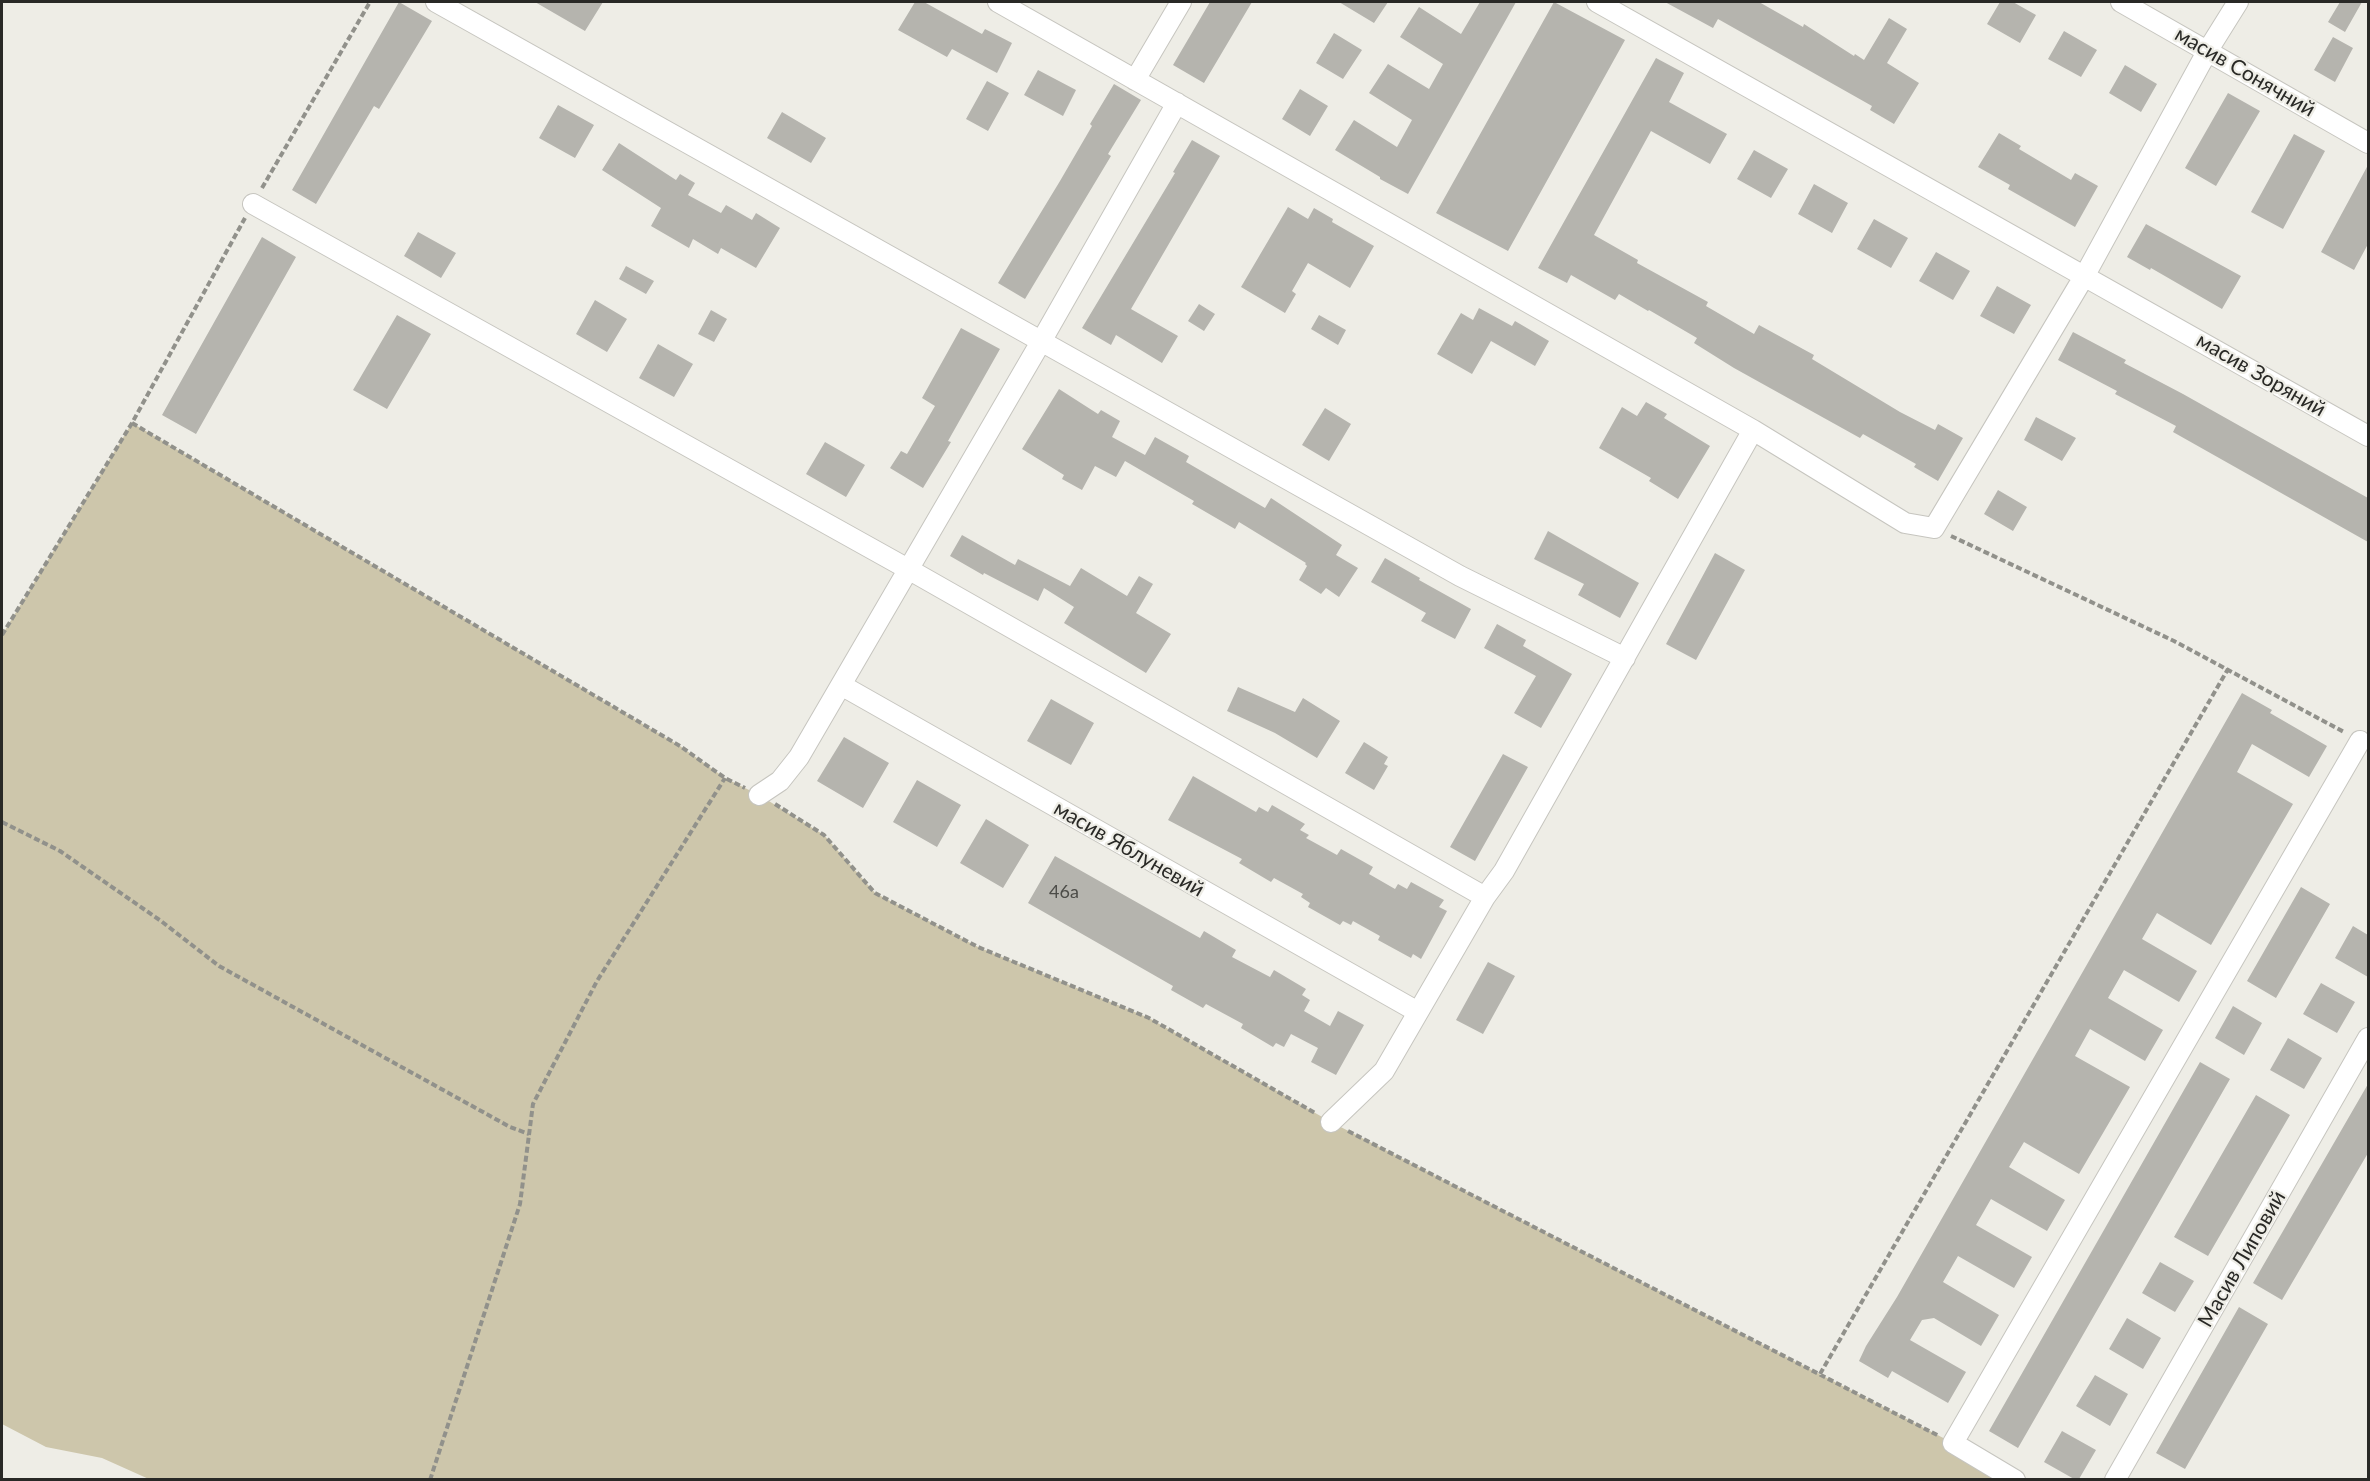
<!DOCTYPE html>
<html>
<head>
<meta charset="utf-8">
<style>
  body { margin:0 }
  #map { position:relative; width:2370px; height:1481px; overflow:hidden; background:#eeede6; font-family:Lato,sans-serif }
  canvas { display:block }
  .frame { position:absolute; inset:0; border:3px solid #292926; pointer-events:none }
</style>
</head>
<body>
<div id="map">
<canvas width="2370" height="1481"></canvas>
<div class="frame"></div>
</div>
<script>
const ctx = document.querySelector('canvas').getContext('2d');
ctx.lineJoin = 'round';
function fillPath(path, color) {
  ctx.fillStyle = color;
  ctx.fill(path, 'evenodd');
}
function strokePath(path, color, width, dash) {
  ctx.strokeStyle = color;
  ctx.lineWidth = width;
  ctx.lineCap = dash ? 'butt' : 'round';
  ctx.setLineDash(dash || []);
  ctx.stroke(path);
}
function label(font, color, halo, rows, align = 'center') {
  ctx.font = font + ' Lato,sans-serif';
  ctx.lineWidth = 4.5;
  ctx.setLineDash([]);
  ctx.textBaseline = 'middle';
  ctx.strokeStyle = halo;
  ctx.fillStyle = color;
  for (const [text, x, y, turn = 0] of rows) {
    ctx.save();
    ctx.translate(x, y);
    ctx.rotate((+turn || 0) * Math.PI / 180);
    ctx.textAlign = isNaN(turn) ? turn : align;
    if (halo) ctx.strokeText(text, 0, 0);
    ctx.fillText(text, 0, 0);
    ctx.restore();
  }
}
fillPath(new Path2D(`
  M132,423l548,323 45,32 34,17 65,40 51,58 103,54 171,71 182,104 622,321 62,36 -1864,1 -49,-22 -56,-11 -44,-23v-789z`), '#cdc6ab');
fillPath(new Path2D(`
  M399,2l33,19 -53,88 -5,-3 -58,98 -24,-14z
  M535,2h68l-18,29z
  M915,2h9l58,32 3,-5 27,14 -15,30 -45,-24 -5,8 -49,-27z
  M1210,2h42l-48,81 -31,-18z
  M1339,2h49l-14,21z
  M1480,2h36l-108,192 -28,-15v-2l-45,-27 19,-30 43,27 15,-27 -43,-27 19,-29 41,25 14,-25 -43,-27 19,-30 42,27z
  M1554,2l71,38 -117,211 -72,-38z
  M1665,2h94l44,25 1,-3 50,32 1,-2 9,6 25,-42 18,11 -20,34 32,20 -25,41 -24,-14 2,-4 -154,-87 -5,9z
  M2000,2h13l23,13 -16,28 -33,-19z
  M2340,2h22l-17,30 -17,-10z
  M2064,31l33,19 -16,27 -33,-18z
  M1334,33l28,17 -19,29 -27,-16z
  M2333,37l20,11 -18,34 -21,-12z
  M1656,58l28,15 -15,29 58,32 -17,30 -59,-33 -57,104 44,25 -1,3 71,39 -2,4 48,28 5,-9 55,30 -2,4 88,53 35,18 3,-6 25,14 -25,43 -24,-14 2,-3 -53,-30 -3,4 -126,-70 -40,-25 3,-5 -48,-28 -1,1 -29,-17 -4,6 -44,-25 -4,8 -29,-15z
  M2125,65l32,19 -16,28 -32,-19z
  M1038,70l38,20 -13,26 -39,-21z
  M987,81l22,12 -21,38 -22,-12z
  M1114,84l27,16 -33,54 3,2 -86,143 -27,-16 62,-102 32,-55 -2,-2z
  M1300,89l28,17 -18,30 -28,-17z
  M2228,93l32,18 -44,75 -31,-18z
  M558,105l36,20 -19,33 -36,-20z
  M782,112l44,26 -15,25 -44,-25z
  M1999,133l22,13 -2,3 52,31 4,-7 23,13 -23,41 -67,-38 2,-4 -32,-18z
  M2294,134l31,17 -42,78 -32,-17z
  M1192,140l28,16 -89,153 47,27 -16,27 -46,-28 -5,10 -29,-17 93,-155 -2,-1z
  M619,143l57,37 4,-6 15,9 -7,12 33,18 5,-8 26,15 4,-7 24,15 -24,40 -35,-20 -3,6 -25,-15 -4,9 -38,-22 10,-18 -59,-38z
  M1754,150l34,19 -17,29 -34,-19z
  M2368,165v79l-14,26 -33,-18z
  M1814,184l34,19 -16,30 -34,-19z
  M1288,207l20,12 6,-11 19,11 -1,3 42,24 -24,42 -42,-25 -16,28 4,3 -11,19 -44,-26z
  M1874,219l34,19 -17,30 -34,-19z
  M2146,224l95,52 -19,33 -71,-41 -1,2 -23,-13z
  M418,232l38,21 -15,25 -37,-22z
  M262,237l34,20 -100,177 -34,-19z
  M1936,252l34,19 -17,29 -34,-19z
  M626,266l28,15 -8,13 -27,-15z
  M1997,286l34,19 -17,29 -34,-18z
  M595,300l32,19 -20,33 -31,-18z
  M1199,304l16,10 -11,17 -16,-10z
  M1479,308l33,18 3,-5 34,20 -14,25 -44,-25 -19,33 -35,-20 24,-41 12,7z
  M711,310l16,9 -13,23 -16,-8z
  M397,315l34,19 -44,75 -34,-19z
  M1319,315l27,15 -8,15 -27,-16z
  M961,328l39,21 -52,92 3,1 -28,46 -33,-20 11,-17 6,3 28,-48 -13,-8z
  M2073,332l53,28 -2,3 59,31 185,104v44l-195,-110 3,-6 -61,-32 2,-3 -59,-31z
  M658,344l35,20 -19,33 -35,-19z
  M1059,389l39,25 3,-4 19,11 -8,16 33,18 10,-18 34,19 -3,6 79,46 6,-10 71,47 -6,10 22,13 -19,29 -13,-9 -5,6 -22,-14 8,-14 -2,-2 1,-1 -67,-41 -4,7 -43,-25 2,-3 -69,-40 -9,16 -21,-11 -13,24 -20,-11 2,-4 -42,-26z
  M1646,402l21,12 -3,4 46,28 -32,53 -29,-18 2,-3 -52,-30 23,-41 15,9z
  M1325,408l26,16 -22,37 -27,-16z
  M2036,417l40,21 -14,23 -38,-21z
  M825,442l40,23 -19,32 -40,-23z
  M1998,490l29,17 -14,24 -29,-17z
  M1548,531l91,52 -19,35 -42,-23 6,-11 -50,-25z
  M962,535l53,30 3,-6 52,27 11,-18 46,28 12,-20 14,8 -17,29 35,21 -25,39 -82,-50 10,-16 -30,-19 -6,13 -54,-28 -1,2 -33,-19z
  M1715,553l30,17 -49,90 -30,-16z
  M1385,558l35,20 -1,2 52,29 -16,30 -34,-18 5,-8 -55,-31z
  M1497,624l29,16 -3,6 49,28 -31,54 -27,-15 22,-37 -52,-28z
  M1238,687l57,25 8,-14 37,23 -23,37 -42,-25 -48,-22z
  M2242,693l30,17 -2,3 57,33 -18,31 -57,-33 -15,28 56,32 -82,141 -54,-32 -15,26 55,32 -18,31 -55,-32 -16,28 55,32 -18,31 -55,-32 -15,27 55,31 -51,87 -55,-32 -15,25 56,33 -18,31 -56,-32 -15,26 56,32 -18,31 -56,-32 -15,26 56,33 -18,31 -47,-28 -12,2 -12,20 56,32 -18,31 -56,-32 -4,7 -29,-17 7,-15 31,-49z
  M1051,699l43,24 -23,42 -44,-24z
  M844,737l45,26 -26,45 -46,-27z
  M1364,742l24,15 -4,7 4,2 -14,24 -29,-17z
  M1503,754l25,13 -53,94 -25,-14z
  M1193,776l63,36 3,-5 9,5 4,-7 33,19 -5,6 9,5 -3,3 31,17 4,-6 32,18 -4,7 26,15 3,-5 9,5 4,-7 33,18 -5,7 8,4 -26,48 -8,-5 -2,4 -33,-18 2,-4 -27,-15 -2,4 -8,-4 -3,4 -32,-18 2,-4 -9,-6 2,-3 -29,-16 -3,4 -32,-19 3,-4 -74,-39z
  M917,780l44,25 -24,42 -44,-25z
  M986,819l43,26 -26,43 -43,-25z
  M1055,856l145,82 4,-7 32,19 -4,7 38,20 4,-7 32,19 -4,6 8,5 -6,11 26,15 8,-15 26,14 -28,50 -25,-13 7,-14 -27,-14 -7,13 -8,-4 -3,4 -32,-19 2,-4 -37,-20 -3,4 -32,-18 2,-4 -145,-83z
  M2301,887l29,17 -54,94 -29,-17z
  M2353,926l15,9v42l-33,-19z
  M1488,962l27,14 -32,58 -27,-14z
  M2321,983l34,19 -18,31 -34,-19z
  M2233,1006l29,17 -18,32 -29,-17z
  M2288,1038l34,20 -18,31 -34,-19z
  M2200,1062l30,17 -212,369 -29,-17z
  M2368,1084v69l-86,147 -29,-17z
  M2256,1095l34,20 -82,141 -34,-19z
  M2160,1262l34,19 -19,31 -33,-19z
  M2239,1307l29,17 -83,145 -29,-16z
  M2127,1318l34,20 -18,31 -34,-20z
  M2095,1375l33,19 -18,32 -34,-20z
  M2062,1431l34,19 -17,29h-5l-30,-17z`), '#b5b4ae');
const minor = new Path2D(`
  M436,2l1024,574 165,82
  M998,2l755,428 152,93 29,5 151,-253 123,-225 30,-48
  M1597,2l771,434
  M2121,2l247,141
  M1135,80l46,-78
  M253,204l655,365 577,328
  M841,685l577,327
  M759,795l21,-14 19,-24 243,-417 135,-237
  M1331,1122l53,-51 101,-174 19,-26 249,-441
  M2015,1480l-62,-37 407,-702
  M2115,1480l253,-442`);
strokePath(minor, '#c6c5bf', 22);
strokePath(new Path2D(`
  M262,188l108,-186
  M132,423l548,323 45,32 20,10
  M1951,536l223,105 170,91
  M2,635l130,-212 113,-205
  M775,804l49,31 51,58 103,54 171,71 166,95
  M2,822l58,29 101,70 58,45 291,161 19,7
  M1348,1131l591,305
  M1820,1374l408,-705
  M430,1480l90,-276 13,-100 64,-123 128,-203`), '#91918b', 4, [6, 3]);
strokePath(minor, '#fff', 20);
label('18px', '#4c4c48', null, [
  ["46а",1064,892]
]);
label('21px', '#292926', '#eeede6', [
  ["масив Сонячний",2245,72,30],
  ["масив Зоряний",2261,375,30],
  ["масив Яблуневий",1129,849,30],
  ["Масив Липовий",2242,1259,-60]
]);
</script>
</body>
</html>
